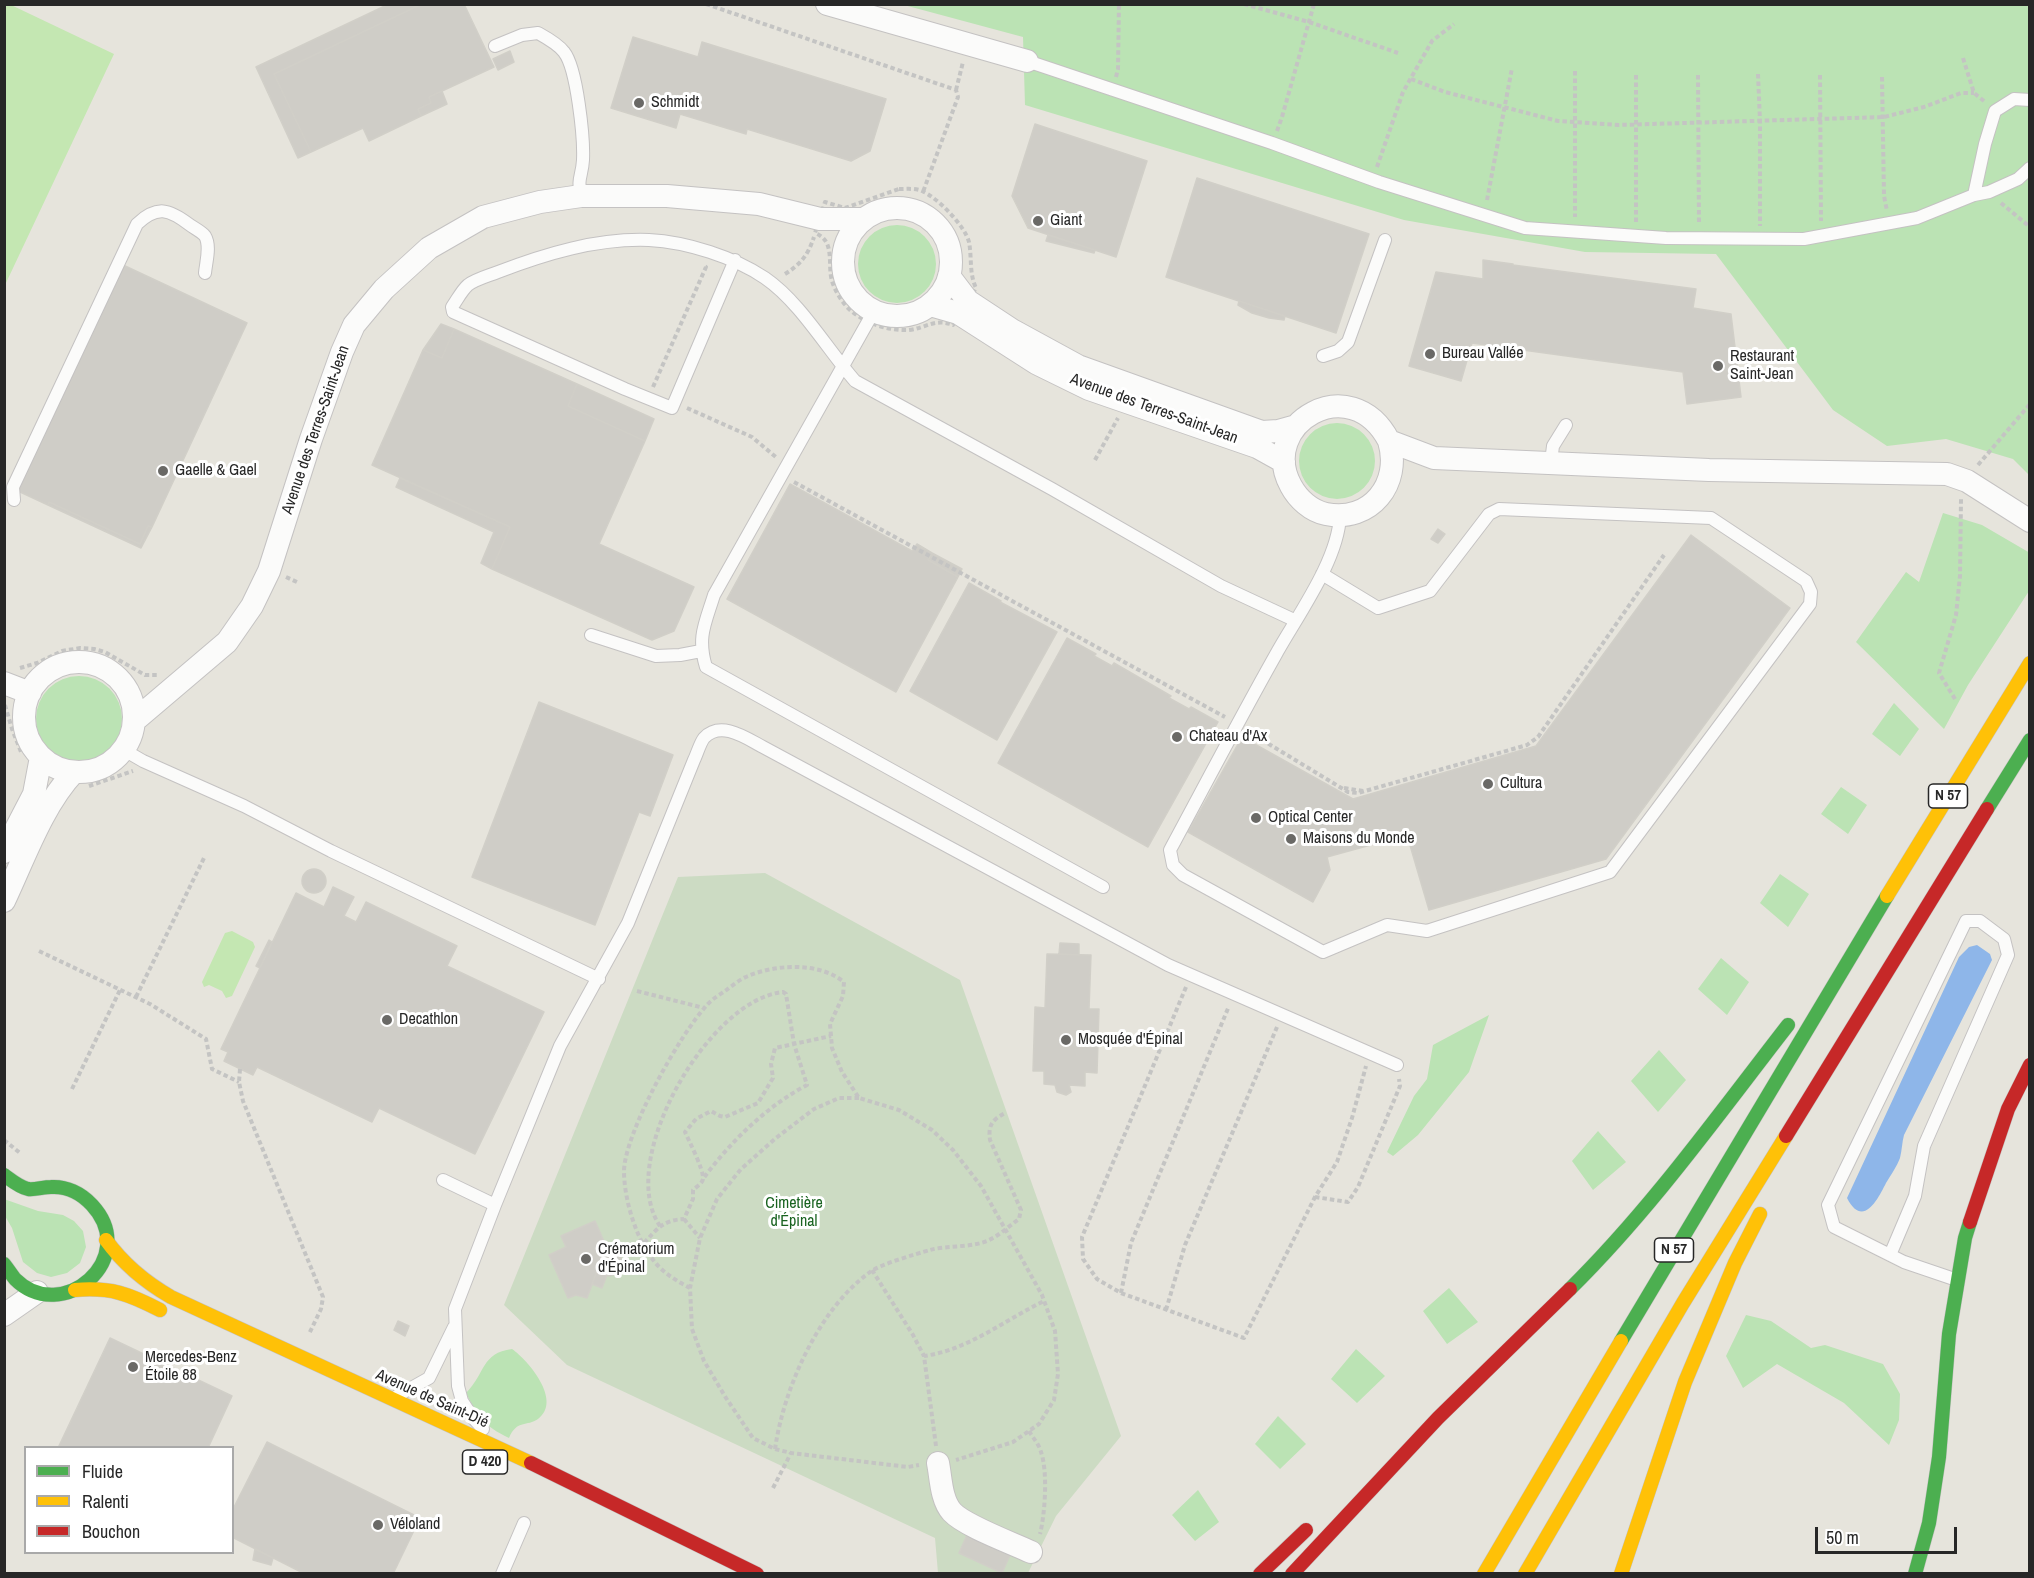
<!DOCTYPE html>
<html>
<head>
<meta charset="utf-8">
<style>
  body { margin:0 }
  #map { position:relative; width:2034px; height:1578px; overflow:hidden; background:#e6e4dc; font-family:"Archivo Narrow",sans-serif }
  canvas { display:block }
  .frame { position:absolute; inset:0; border:6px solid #272727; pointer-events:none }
  .legend { position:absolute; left:24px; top:1446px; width:210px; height:108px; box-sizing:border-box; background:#fff; border:2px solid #a9a9a9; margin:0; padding:8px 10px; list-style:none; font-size:18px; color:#272727 }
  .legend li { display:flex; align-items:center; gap:12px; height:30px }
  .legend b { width:30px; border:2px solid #a9a9a9 }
  .scale { position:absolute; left:1815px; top:1527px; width:142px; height:27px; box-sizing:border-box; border:3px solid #272727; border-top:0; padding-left:8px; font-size:18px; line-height:21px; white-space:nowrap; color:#272727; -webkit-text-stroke:4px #fff; paint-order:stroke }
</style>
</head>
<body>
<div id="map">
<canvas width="2034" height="1578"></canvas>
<div class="frame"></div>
<ul class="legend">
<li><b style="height:8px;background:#4caf50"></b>Fluide</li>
<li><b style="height:8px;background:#ffc107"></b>Ralenti</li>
<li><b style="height:8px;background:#c62828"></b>Bouchon</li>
</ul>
<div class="scale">50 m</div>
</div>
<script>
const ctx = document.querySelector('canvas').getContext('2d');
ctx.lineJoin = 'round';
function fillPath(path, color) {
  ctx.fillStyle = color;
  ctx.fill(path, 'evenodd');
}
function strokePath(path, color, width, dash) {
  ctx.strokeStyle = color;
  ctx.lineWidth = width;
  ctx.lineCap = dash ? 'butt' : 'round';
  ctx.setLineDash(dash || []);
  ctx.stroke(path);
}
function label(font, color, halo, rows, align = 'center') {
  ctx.font = font + ' "Archivo Narrow",sans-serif';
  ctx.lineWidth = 6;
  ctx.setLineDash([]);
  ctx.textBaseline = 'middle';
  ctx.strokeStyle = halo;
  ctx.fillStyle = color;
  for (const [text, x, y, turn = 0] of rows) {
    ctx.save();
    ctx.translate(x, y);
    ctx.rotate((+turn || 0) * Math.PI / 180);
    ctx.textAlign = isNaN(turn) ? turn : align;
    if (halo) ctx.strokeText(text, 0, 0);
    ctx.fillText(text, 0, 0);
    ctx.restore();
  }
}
fillPath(new Path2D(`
  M904,5h1125v470l-16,-16 -67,-20 -59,7 -54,-36 -117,-156 -131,-2 -181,-32 -379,-115 -2,-68z
  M858 264a39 39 0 1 1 78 0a39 39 0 1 1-78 0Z
  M1299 461a38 38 0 1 1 76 0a38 38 0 1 1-76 0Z
  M1943,513l39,12 48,28 -1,38 -61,94 -24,44 -88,-87 50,-70 13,10z
  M36 719a43 43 0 1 1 86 0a43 43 0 1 1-86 0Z
  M1894,703l25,26 -19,27 -28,-22z
  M1841,787l26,18 -19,29 -27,-20z
  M1780,874l29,20 -21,33 -28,-24z
  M1721,958l28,24 -22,33 -29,-26z
  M1489,1015l-20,57 -51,63 -25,21 -6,-4 27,-56 13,-17 6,-34z
  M1659,1050l27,30 -28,32 -27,-31z
  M1598,1131l28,31 -33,28 -21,-29z
  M4,1199l34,12 25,4 11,6 9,10 3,16 -6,16 -13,10 -16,4 -14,-4 -14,-11 -11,-34 -7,-12z
  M1449,1288l29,34 -31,22 -24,-33z
  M1746,1315l25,6 40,27 14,-3 58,19 17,30 -1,26 -10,25 -45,-42 -67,-39 -34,24 -17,-32z
  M512,1349c16,11 51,52 26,70 -11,8 -21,0 -29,19 -25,-12 -31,-21 -43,-45 20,-20 15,-40 46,-44z
  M1356,1349l29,27 -28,27 -26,-24z
  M1278,1416l28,28 -26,25 -25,-25z
  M1198,1490l21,32 -24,19 -23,-26z`), '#bbe3b4');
fillPath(new Path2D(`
  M765,873l195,107 161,456 -65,80 -28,57h-90l-3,-35 -368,-173 -63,-60 174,-428z`), '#ccdbc3');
fillPath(new Path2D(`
  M9,4l105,50 -109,231 -1,-280z
  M232,931l21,11 2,5 -23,49 -6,2 -4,-7 -13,-6 -5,2 -2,-5 23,-49z`), '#c4e7b2');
fillPath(new Path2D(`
  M1977,945l13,9 2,6 -88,175c-2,7 -2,15 -4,23 -3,8 -9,17 -14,25 -8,16 -23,46 -39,15l112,-241 10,-10z`), '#8eb6e9');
const building = new Path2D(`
  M389,4h33l-148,70 37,78 -13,6 -42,-91z
  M422,4h42l30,63 -65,30 2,6 -13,6 3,7 -52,25 -6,-13 -52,24 -37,-78z
  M633,37l65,20 4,-15 184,57 -16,52 -19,10 -104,-32 -1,5 -66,-20 -4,14 -65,-20z
  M510,51l4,11 -16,8 -5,-11z
  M442,91l5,13 -26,12 -3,-7 13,-6 -2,-6z
  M1035,124l112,37 -31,96 -88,-29 -16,-32z
  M1197,178l172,56 -33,99 -170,-56z
  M1048,235l47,15 -1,3 -48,-12z
  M1483,260l30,4v1l183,24 -3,19 38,6 10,83 -54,7 -4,-32 -211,-29 -11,38 -52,-15 27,-94 47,7z
  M123,265l124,58 -95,204 -4,-1 -8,18 -91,-42 -1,3 -30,-14z
  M1239,301l46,15 -1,4 -15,-2 -17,-5 -14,-8z
  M441,324l13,5 -12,29 -19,-8z
  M454,329l123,55 -9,22 77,35 -46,103 95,43 -20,44 -22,9 -160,-71 18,-42 -138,-62 51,-115 19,8z
  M577,384l77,35 -9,22 -77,-35z
  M400,478l110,49 -18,42 -11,-6 13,-31 -98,-45z
  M790,484l122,67 5,-7 15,9 -4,7 30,17 -62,115 -169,-93z
  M49,502l91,42 8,-18 4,1 -11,21 -93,-43z
  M1438,529l7,5 -7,9 -7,-4z
  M1691,535l99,73 -184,251 -177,51 -22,-75 -80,22 3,13 -17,32 -125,-70 54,-95 111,62 183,-53z
  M932,553l30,16 -4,8 -30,-17z
  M969,583l32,18 -1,1 57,30 -60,108 -87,-49z
  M1067,638l29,16 -2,2 18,10 2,-3 57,33 -2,2 20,11 2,-2 27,15 -70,125 -150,-84z
  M539,702l134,53 -23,61 -11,-4 -44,113 -123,-48z
  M302 881a12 12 0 1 1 24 0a12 12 0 1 1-24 0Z
  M333,887l21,10 -10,19 12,6 10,-20 91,44 -10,20 97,46 -69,142 -96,-46 -7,14 -115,-55 -4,8 -29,-14 4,-9 -7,-3 75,-156 28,14z
  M269,940l3,2 -12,26 -4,-2z
  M1060,943l19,1v11l-20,-1z
  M1047,954l44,1 -2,54h10l-2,64 -12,-1v14l-16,-1 2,7 -5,3 -9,-3 -2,-7 -11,-1v-13h-11l2,-64 10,1z
  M595,1221l11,25 8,-4 7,15v9l-6,8 -6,2 -12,-5 -10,27 -11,-3 -8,3 -19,-43 17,-8 -5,-11z
  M597,1271l10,4 -5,13 -10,-4z
  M398,1321l11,5 -4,10 -11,-6z
  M110,1338l122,58 -24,52h-150z
  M267,1442l153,76 -27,56h-88l-73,-37v-26z
  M967,1535l43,20 -8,18 -43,-20z
  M255,1549l18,9 -2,7 -18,-5z`);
fillPath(building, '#cfcdc7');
strokePath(building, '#d1cfc8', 1.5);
const lane = new Path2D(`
  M495,46l27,-11 16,-2c9,5 20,11 26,19 13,16 20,86 19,108 -1,17 -6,17 -2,36
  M1027,61l245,82 107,39 146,46 141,10 138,1 113,-21 57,-23 15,-3 29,-13 12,-11
  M1974,195l11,-51 10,-33 19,-12 16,1
  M735,260l-63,148 -47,-19 -172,-77 -1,-5c5,-7 10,-17 16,-22 8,-6 20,-9 30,-13 47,-18 99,-34 151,-32 38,2 85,17 116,38 35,24 62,71 90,103l197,108 169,97 73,34
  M874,311l-160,284c-9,29 -17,42 -8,72l397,220
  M1323,356l15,-5 10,-9 37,-102
  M1551,462l2,-16 13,-21
  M14,500l-1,-13 124,-263c20,-19 32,-15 53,1 4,3 12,7 15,11 6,10 1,26 0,37
  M1322,574l56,34 52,-17 59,-77 10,-5 212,9 95,63 5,11 -1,12 -200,268 -183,59 -40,-6 -64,27 -140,-77 -10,-10 -3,-15c35,-65 69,-130 105,-194 22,-40 63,-95 65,-140
  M591,635l65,21 24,-1 21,-4
  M124,750l19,11 101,45 87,45 268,128
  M443,1180l52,25
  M1890,1255l25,-59 9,-50 84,-191 -4,-16 -24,-18h-14l-138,284 6,22 70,35 53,18
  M397,1396l32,-18 25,-51
  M483,1429l-10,-11 -11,-17 -4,-15 -3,-77 40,-104 65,-159 68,-123 66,-163c3,-6 6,-17 10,-22 17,-18 42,0 59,9l405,218 229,100
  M502,1574l22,-51`);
const street = new Path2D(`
  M827,4l200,57
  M843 262a54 54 0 1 1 108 0a54 54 0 1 1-108 0Z
  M949,276l19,25 44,29 66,36 184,66 16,-1 18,-5
  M930,305l28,8 78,50 53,26 168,58 27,15
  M1389,441c13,43 -19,82 -63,73 -15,-3 -28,-15 -35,-28 -34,-62 60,-118 98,-45l45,17 275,12 238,4 20,7 63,40
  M24 717a55 55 0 1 1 110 0a55 55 0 1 1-110 0Z
  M4,683l26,10
  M134,721l93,-79 25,-36 17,-35 42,-132 31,-87 12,-27 30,-36 45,-41 54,-31 57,-15 41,-6h86l92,8 61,15h43
  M4,852l30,-58 7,-37
  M4,901c20,-42 38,-95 70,-129
  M4,1315l33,-23
  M938,1463c3,15 3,37 14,49 13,14 60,31 79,40`);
const fast = new Path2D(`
  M1987,809l43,-69
  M4,1175c7,5 15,12 24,14 7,1 15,-2 23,-2 15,-1 30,6 41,18 49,53 -30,121 -77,74 -4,-5 -7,-10 -11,-15
  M1570,1289c81,-80 148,-174 218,-264
  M1621,1341l266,-445
  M1915,1574l14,-51 10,-66 10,-123 16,-96 5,-16`);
const slow = new Path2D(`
  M1887,896l143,-233
  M106,1240c18,25 39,42 65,57l360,166
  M75,1290c36,-3 54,4 85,20
  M1484,1574l137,-233
  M1525,1574l158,-271 103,-167
  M1621,1574l64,-192 50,-119 25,-49`);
const jam = new Path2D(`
  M1786,1136l201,-327
  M1970,1222l38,-113 22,-44
  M531,1463l226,111
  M1260,1574l46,-44
  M1292,1574l146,-156 132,-129`);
strokePath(lane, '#c4c2c2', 14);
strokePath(street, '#c4c2c2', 24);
strokePath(fast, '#c4c2c2', 15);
strokePath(slow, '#c4c2c2', 15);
strokePath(jam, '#c4c2c2', 15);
strokePath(new Path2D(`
  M706,4l250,86 2,7 -35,95
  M1244,4l65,18 89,31
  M1963,58l11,35 10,8
  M1575,71v146
  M1758,74l2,47v105
  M1698,75l1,149
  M1820,75l1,146
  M1116,77l2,-8 1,-65
  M1882,77l2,119 3,15
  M1411,79l34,13 113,29 60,4 266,-8 40,-10 37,-14h13
  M956,90l7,-28
  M1277,131l5,-14 32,-113
  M1377,167l26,-75 29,-51 22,-17
  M899,189c8,0 16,-1 23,2 16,7 43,35 47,51 3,16 0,31 7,46l-23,37c-18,-7 -27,3 -44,5 -21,1 -45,-7 -60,-21 -7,-7 -14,-18 -17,-28 -5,-17 4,-40 -17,-48l10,-31 20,6z
  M1487,200l25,-132
  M2001,203l29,24
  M1636,222v-149
  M785,274c16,-10 23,-19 29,-37
  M653,387l53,-120 -2,-1
  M687,408l65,29 25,21
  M1095,460l23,-42
  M1978,465l52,-61
  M794,482l431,235
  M286,577l13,6
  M20,668l17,-5 25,-12 18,-3 14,1 11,3 40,23h12
  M1955,699l-16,-26 17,-58 4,-39 1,-77
  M5,705l7,24 9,23
  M1249,732l99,60 10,1 169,-48 11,-8 126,-182
  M89,786l44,-15
  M1344,788l19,3
  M39,951l111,53 56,35 6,30 27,13
  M1186,987l-104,250 1,22 14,20 24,14 123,45 71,-141 22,-35 15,-44 14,-52
  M637,991l67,17
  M136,997l68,-139
  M240,1069l-1,13 4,19 80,196 -2,12 -12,25
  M72,1089l48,-99
  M859,1098h-20l-25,11 -38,29 -35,31 -24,30 -17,39 -10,50 2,41 12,32 22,37 27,40 22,11 16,4 117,14 11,-2
  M4,1140l16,13
  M1315,1197l33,5 10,-15 42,-101 -1,-7
  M684,1219l16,19
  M660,1226c-45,-65 49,-227 123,-234l3,2 8,50 13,41c-40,21 -77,57 -104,94
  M644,1243c13,-14 19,-23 40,-24l9,-20v-9c3,-3 9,-6 10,-11 1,-9 -14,-38 -18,-47l11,-13 15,-8 9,5 5,1 33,-14 15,-25 -2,-14 4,-16 56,-12
  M872,1270l41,65 11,21
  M690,1288c-13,-7 -27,-15 -36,-27 -18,-22 -30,-62 -30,-90 1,-39 56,-137 83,-166 5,-6 12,-10 18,-14 7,-5 15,-12 23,-15 29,-12 71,-14 96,6l-1,14 -13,28 2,24 10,24 17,26 40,12 33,20 21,20 28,36 61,109 13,36 3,43 -4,26 -15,24 -26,18 -57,18
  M1121,1293l10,-50 98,-237
  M1166,1310l19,-65 92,-218
  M1029,1431c4,7 10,13 12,21 7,20 4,62 -1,82
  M936,1446l-12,-90c44,-6 81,-36 120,-55
  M775,1449c9,-62 44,-140 95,-177 11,-8 46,-18 60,-22 18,-5 43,-2 59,-10 11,-5 20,-14 30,-21l2,-9 -31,-70c-2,-15 2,-20 15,-27
  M773,1488l18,-35`), '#c4c4c3', 4, [4.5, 3]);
strokePath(lane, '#fbfbfa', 12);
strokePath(street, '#fbfbfa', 22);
strokePath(fast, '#4caf50', 14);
strokePath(slow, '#ffc107', 14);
strokePath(jam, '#c62828', 14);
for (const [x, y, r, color] of [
  [639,103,6,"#6a6966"],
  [1038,221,6,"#6a6966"],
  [1430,354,6,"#6a6966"],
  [1718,366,6,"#6a6966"],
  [163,471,6,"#6a6966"],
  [1177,737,6,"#6a6966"],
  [1488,784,6,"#6a6966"],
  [1256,818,6,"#6a6966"],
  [1291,839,6,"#6a6966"],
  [387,1020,6,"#6a6966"],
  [1066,1040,6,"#6a6966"],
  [586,1259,6,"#6a6966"],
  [133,1367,6,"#6a6966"],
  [378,1525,6,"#6a6966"]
]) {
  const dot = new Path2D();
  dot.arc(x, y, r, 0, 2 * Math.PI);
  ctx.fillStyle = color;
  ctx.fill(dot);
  strokePath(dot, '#fff', 2);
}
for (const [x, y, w] of [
  [1948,796,39],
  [1674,1250,39],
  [485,1462,45]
]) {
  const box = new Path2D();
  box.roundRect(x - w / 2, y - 12, w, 24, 4.5);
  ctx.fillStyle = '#fff';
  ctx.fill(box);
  strokePath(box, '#272727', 1.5);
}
label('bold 15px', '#272727', null, [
  ["N 57",1948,796],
  ["N 57",1674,1250],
  ["D 420",485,1462]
]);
label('16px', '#272727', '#fff', [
  ["Schmidt",651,103],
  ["Giant",1050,221],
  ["Bureau Vallée",1442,354],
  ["Restaurant",1730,357],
  ["Saint-Jean",1730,375],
  ["Gaelle & Gael",175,471],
  ["Chateau d'Ax",1189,737],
  ["Cultura",1500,784],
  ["Optical Center",1268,818],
  ["Maisons du Monde",1303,839],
  ["Decathlon",399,1020],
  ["Mosquée d'Épinal",1078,1040],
  ["Crématorium",598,1250],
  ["d'Épinal",598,1268],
  ["Mercedes-Benz",145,1358],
  ["Étoile 88",145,1376],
  ["Véloland",390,1525]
], 'left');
label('16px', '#272727', '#fff', [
  ["Avenue des Terres-Saint-Jean",1154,409,20],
  ["Avenue des Terres-Saint-Jean",316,430,-71],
  ["Avenue de Saint-Dié",432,1399,24]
]);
label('16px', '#196320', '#fff', [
  ["Cimetière",794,1204],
  ["d'Épinal",794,1222]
]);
</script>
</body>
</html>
